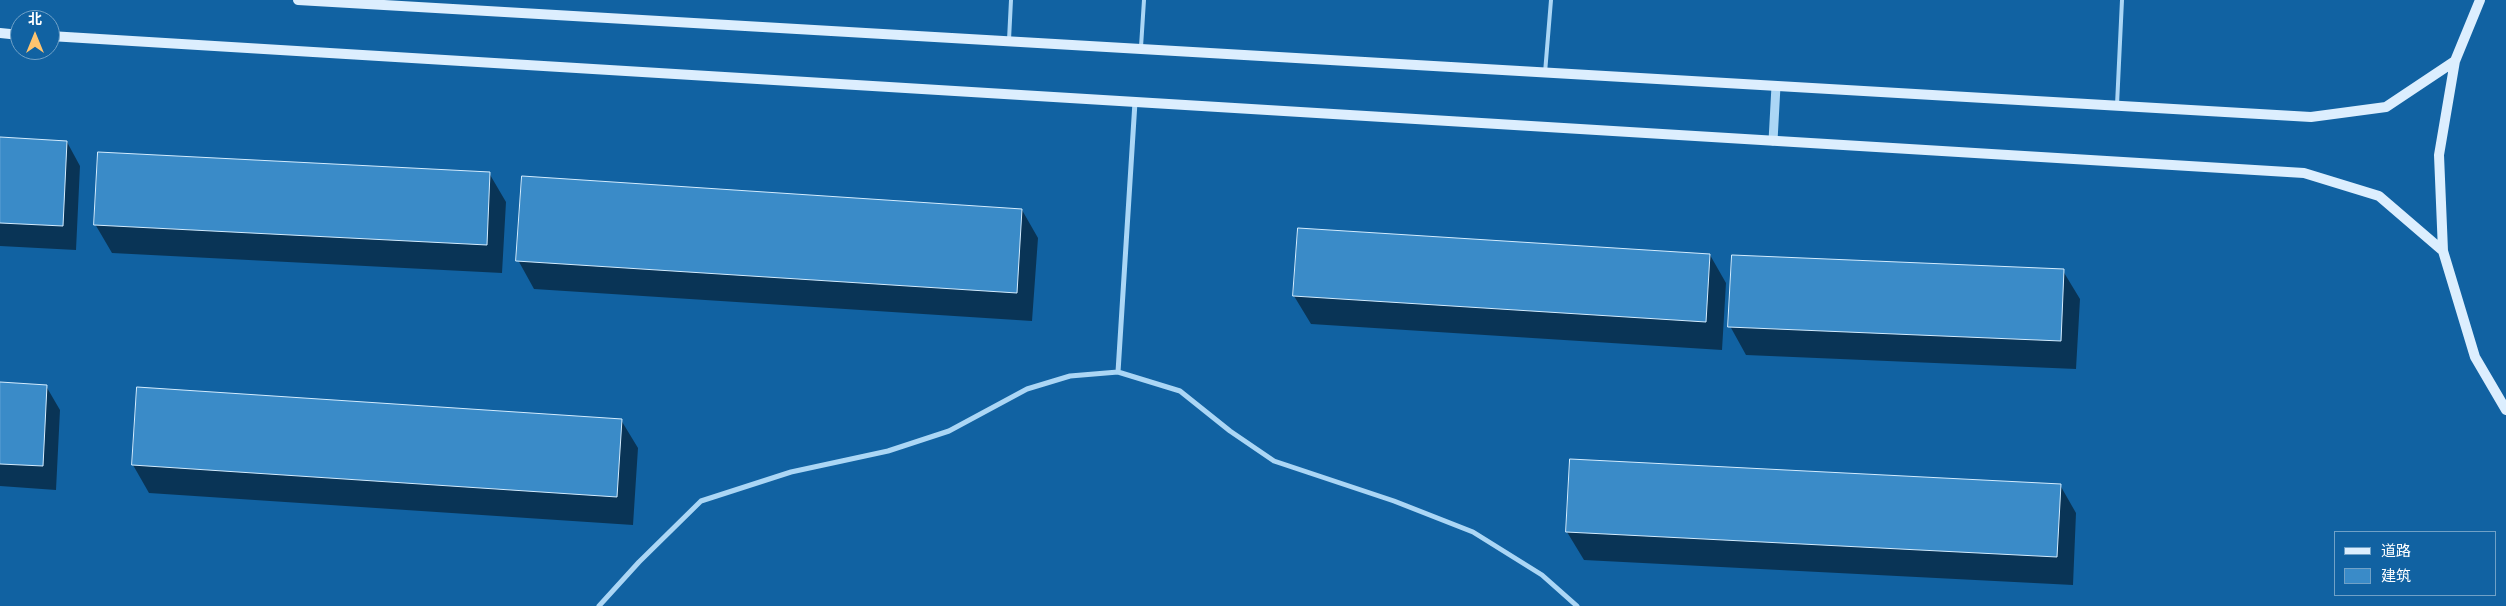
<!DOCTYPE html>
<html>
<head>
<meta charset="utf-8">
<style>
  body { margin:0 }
  #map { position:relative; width:2506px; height:606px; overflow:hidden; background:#1162a2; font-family:Overpass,"Noto Sans SC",sans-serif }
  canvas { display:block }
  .legend { position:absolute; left:2334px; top:531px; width:162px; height:65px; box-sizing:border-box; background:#1162a2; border:1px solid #70a1c7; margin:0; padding:6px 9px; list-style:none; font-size:15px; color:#fff }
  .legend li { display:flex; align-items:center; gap:10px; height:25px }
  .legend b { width:25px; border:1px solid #70a1c7 }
  .north { position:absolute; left:10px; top:10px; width:50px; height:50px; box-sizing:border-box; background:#1162a2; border:1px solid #70a1c7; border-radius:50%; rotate:0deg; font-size:14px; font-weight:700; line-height:20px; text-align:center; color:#fff }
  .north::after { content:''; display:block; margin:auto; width:18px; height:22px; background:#ffc46f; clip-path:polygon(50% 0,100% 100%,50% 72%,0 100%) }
</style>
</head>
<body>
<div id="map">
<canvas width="2506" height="606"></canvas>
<ul class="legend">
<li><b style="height:6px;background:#dceefe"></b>道路</li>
<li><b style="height:14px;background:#3a8bc8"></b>建筑</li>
</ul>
<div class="north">北</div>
</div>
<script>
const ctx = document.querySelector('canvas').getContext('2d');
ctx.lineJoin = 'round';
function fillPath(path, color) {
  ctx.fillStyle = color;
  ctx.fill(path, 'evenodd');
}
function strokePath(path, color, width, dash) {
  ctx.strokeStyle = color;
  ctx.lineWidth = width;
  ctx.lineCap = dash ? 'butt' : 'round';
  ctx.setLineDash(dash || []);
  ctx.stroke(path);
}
fillPath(new Path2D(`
  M0,139l67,3 13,24 -4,84 -76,-4z
  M489,173l17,29 -4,71 -390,-20 -17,-29z
  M1022,210l16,28 -6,83 -498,-32 -16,-29z
  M1710,255l16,28 -4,67 -411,-26 -17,-28z
  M2063,271l17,28 -4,70 -330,-14 -16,-29z
  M0,383l46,3 14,24 -4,80 -56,-4z
  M621,420l17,28 -5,77 -484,-32 -16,-28z
  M2060,485l16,28 -3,72 -489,-25 -17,-28z`), '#0007');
const building = new Path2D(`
  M0,137l67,4 -4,85 -63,-3z
  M98,152l392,20 -3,73 -393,-20z
  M522,176l500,33 -5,84 -501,-32z
  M1298,228l412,26 -4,68 -413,-26z
  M1732,255l332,14 -3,72 -333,-14z
  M0,382l47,3 -4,81 -43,-2z
  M137,387l485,32 -5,78 -485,-32z
  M1570,459l491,25 -4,73 -491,-25z`);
fillPath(building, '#3a8bc8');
strokePath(building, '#d4ecfe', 1);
strokePath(new Path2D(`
  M1009,40l2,-40
  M1141,47l3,-47
  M1545,73l6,-73
  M2117,105l5,-105`), '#abd6f5', 4);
strokePath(new Path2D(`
  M1118,372l17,-270
  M599,606l40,-44 62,-61 90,-29 97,-21 61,-20 78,-42 43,-13 48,-4 62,19 50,40 44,30 120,40 79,31 69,43 35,31`), '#abd6f5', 5);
strokePath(new Path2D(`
  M1773,141l3,-55`), '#abd6f5', 9);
strokePath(new Path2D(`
  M298,0l2013,117 75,-10 69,-46
  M2480,0l-25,61 -16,94 4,96 32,106 31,53
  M0,33l20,2
  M50,36l2254,137 75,23 64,55`), '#dceefe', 10);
</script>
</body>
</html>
